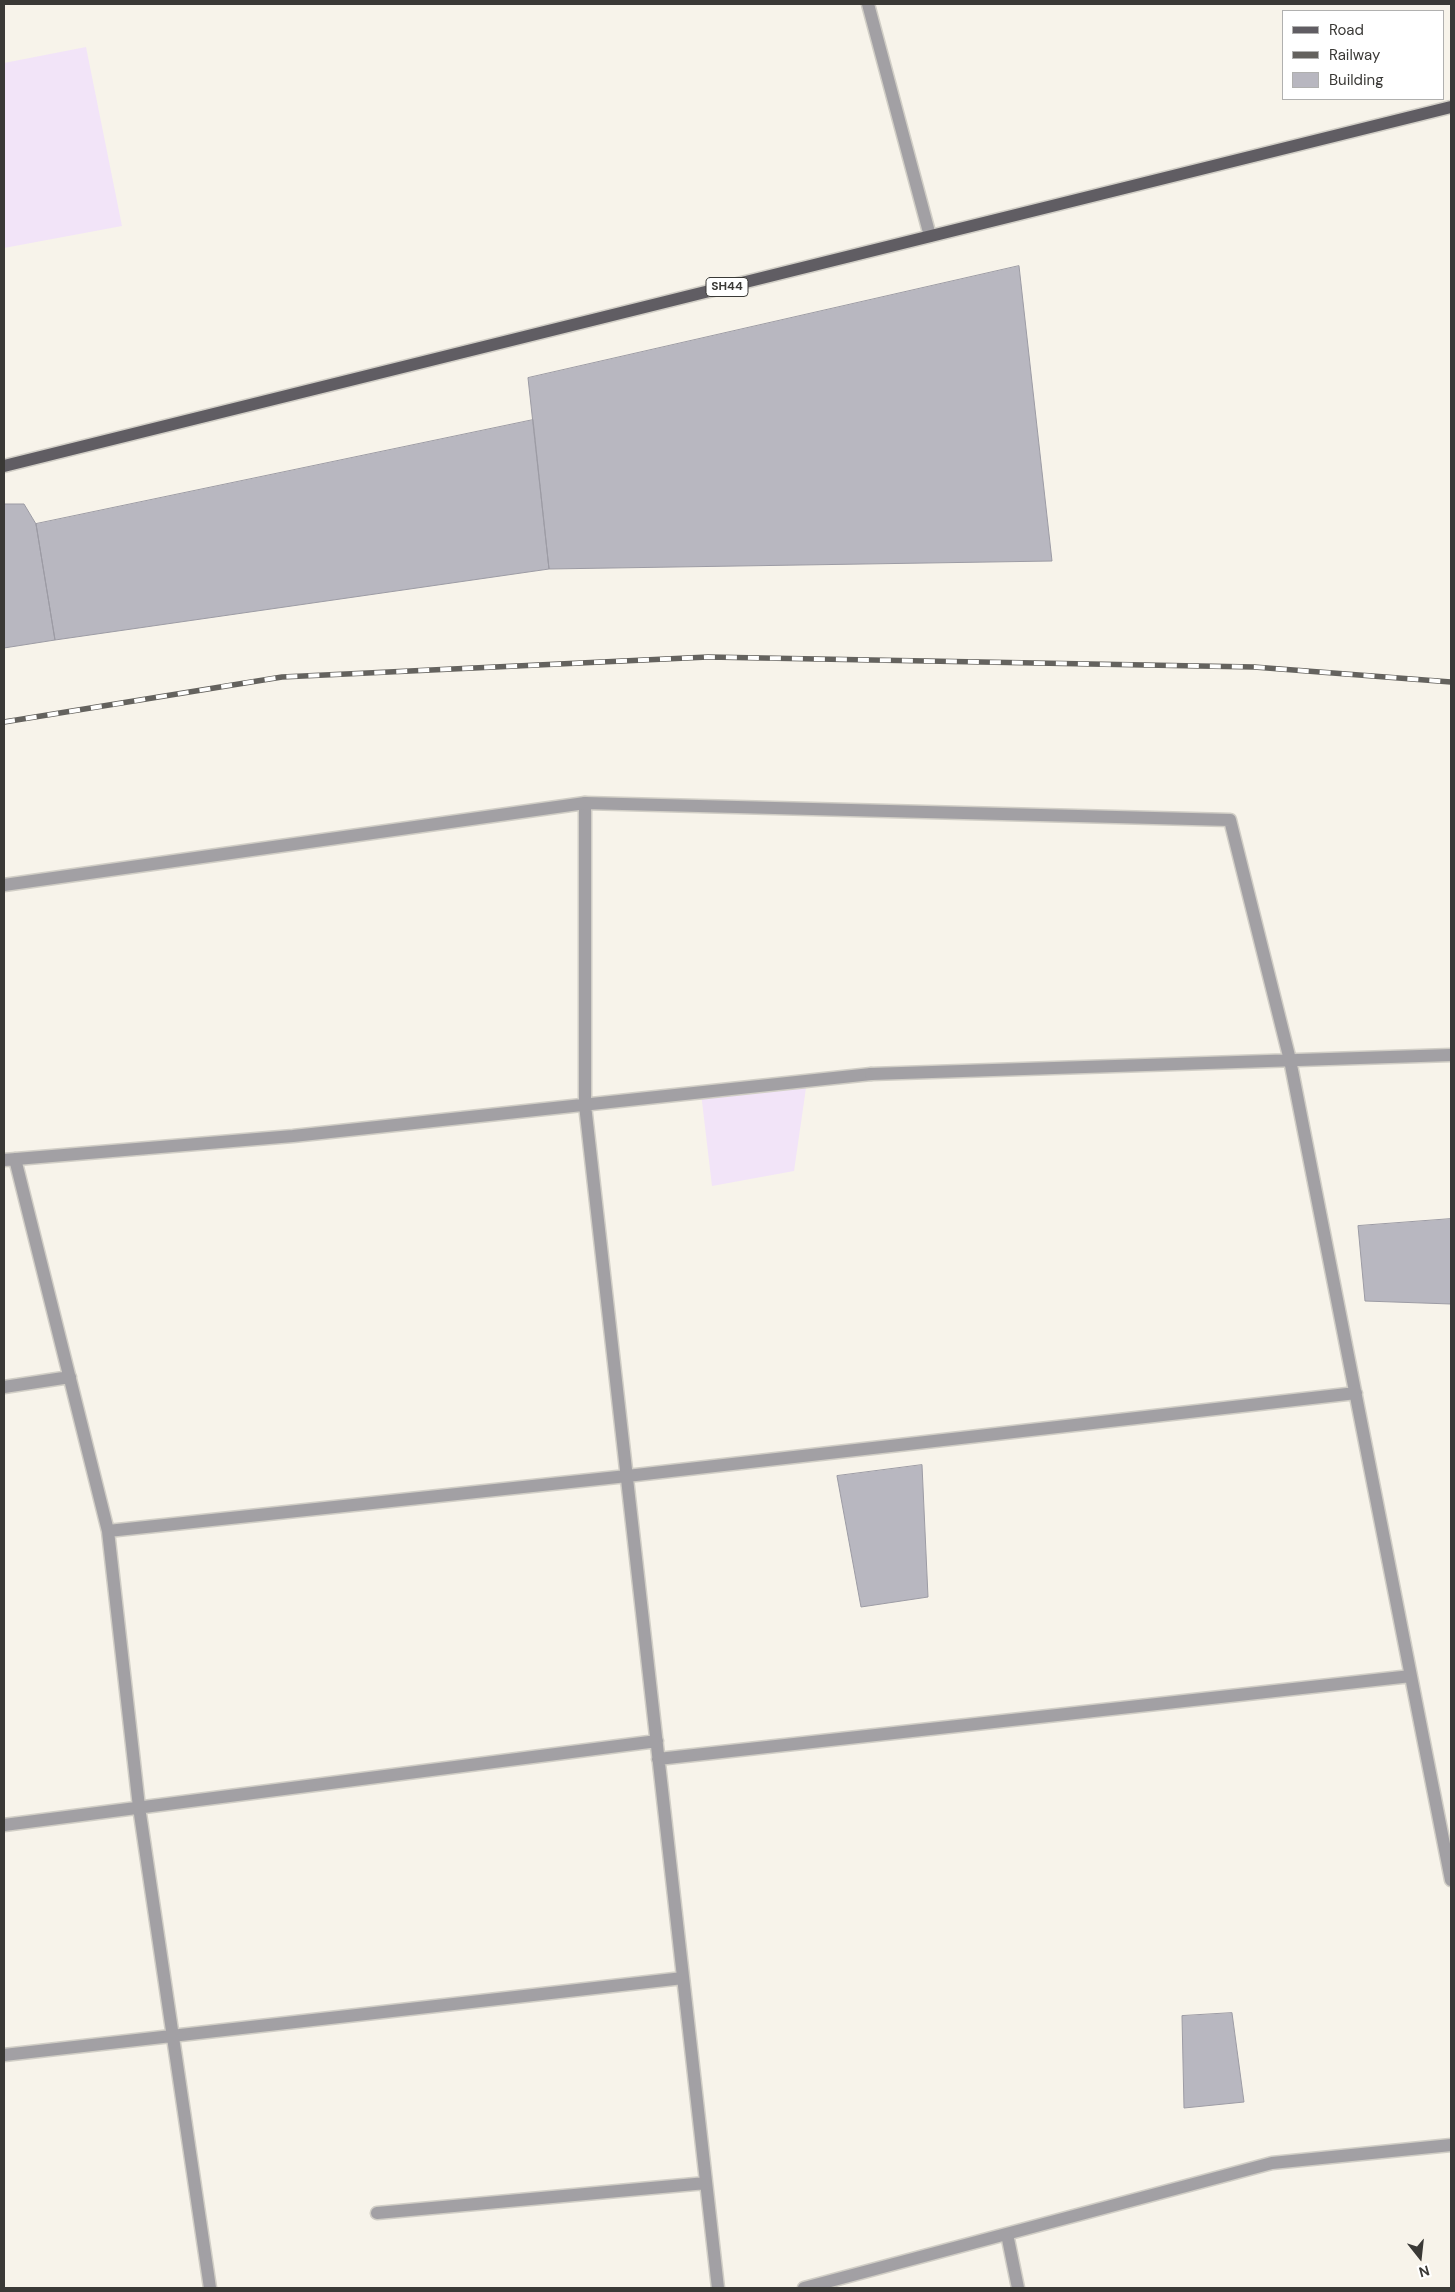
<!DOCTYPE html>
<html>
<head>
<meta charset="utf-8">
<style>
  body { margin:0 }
  #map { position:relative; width:1455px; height:2292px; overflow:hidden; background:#f7f3ea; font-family:"DM Sans",sans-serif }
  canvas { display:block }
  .frame { position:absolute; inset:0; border:5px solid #3a3936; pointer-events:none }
  .legend { position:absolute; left:1282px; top:10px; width:162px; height:90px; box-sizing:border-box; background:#fff; border:1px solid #b0b0af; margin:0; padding:6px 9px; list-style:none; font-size:15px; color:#3a3936 }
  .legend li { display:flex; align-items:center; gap:10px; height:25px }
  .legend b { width:25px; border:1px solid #b0b0af }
  .north { position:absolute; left:1395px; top:2232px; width:50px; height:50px; -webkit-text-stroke:4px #fff; paint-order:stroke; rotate:164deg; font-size:14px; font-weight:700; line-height:20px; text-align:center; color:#3a3936 }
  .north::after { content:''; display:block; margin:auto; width:18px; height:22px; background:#3a3936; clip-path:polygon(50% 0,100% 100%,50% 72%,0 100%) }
</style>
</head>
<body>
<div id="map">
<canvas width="1455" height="2292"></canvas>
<div class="frame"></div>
<ul class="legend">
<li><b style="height:6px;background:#605d63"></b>Road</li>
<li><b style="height:6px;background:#64625e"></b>Railway</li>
<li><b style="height:14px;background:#b8b7c0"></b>Building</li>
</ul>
<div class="north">N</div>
</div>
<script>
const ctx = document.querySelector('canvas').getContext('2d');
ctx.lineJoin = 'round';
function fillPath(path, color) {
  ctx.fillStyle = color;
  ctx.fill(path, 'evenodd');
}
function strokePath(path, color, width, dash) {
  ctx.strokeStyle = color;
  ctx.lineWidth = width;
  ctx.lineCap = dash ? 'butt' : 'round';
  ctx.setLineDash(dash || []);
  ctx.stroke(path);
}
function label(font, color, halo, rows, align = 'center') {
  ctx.font = font + ' "DM Sans",sans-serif';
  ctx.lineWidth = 4.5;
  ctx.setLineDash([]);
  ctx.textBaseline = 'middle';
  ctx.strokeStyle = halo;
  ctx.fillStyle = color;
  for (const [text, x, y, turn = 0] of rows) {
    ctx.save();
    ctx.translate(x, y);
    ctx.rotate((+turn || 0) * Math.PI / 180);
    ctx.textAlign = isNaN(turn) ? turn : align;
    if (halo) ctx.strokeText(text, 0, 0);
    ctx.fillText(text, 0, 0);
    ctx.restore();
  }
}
fillPath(new Path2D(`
  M86,47l36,179 -118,22v-185z
  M807,1081l-13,90 -82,15 -11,-93z`), '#f2e4f8');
const building = new Path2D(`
  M1019,266l33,295 -503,8 -21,-191z
  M533,420l16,149 -494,71 -19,-116z
  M4,504h20l12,20 19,116 -51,8z
  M1451,1219v85l-86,-3 -7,-75z
  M922,1465l6,132 -67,10 -24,-131z
  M1232,2013l12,89 -60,6 -2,-92z`);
fillPath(building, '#b8b7c0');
strokePath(building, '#9c9ba4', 1);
const minor = new Path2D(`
  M868,4l62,232
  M585,803v302l133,1183
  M1290,1060l161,820
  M15,1159l93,372
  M4,1160l289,-24 578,-62
  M4,1387l66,-10
  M658,1759l753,-83
  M4,1825l653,-84
  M4,2055l679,-77
  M377,2213l329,-30
  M1007,2234l11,54
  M210,2288l-71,-481 -31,-276 519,-55 729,-83
  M804,2288l468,-125 179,-18`);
const tertiary = new Path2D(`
  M4,885l581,-82 645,17 60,240
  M871,1074l580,-19`);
const primary = new Path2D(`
  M4,466l1447,-359`);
strokePath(minor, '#d1cec6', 15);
strokePath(tertiary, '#d1cec6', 15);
strokePath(primary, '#d1cec6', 15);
strokePath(minor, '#a2a0a4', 12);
strokePath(tertiary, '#a2a0a4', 12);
strokePath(primary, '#605d63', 12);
const rail = new Path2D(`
  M4,722l278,-45 426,-20 546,10 197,15`);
strokePath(rail, '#64625e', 5.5);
strokePath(rail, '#fff', 4, [11]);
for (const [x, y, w] of [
  [727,287,42]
]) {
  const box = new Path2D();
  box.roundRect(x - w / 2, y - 9.5, w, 19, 4);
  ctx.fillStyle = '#fff';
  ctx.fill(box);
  strokePath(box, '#3a3936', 1);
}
label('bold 12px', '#3a3936', null, [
  ["SH44",727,287]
]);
</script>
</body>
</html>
